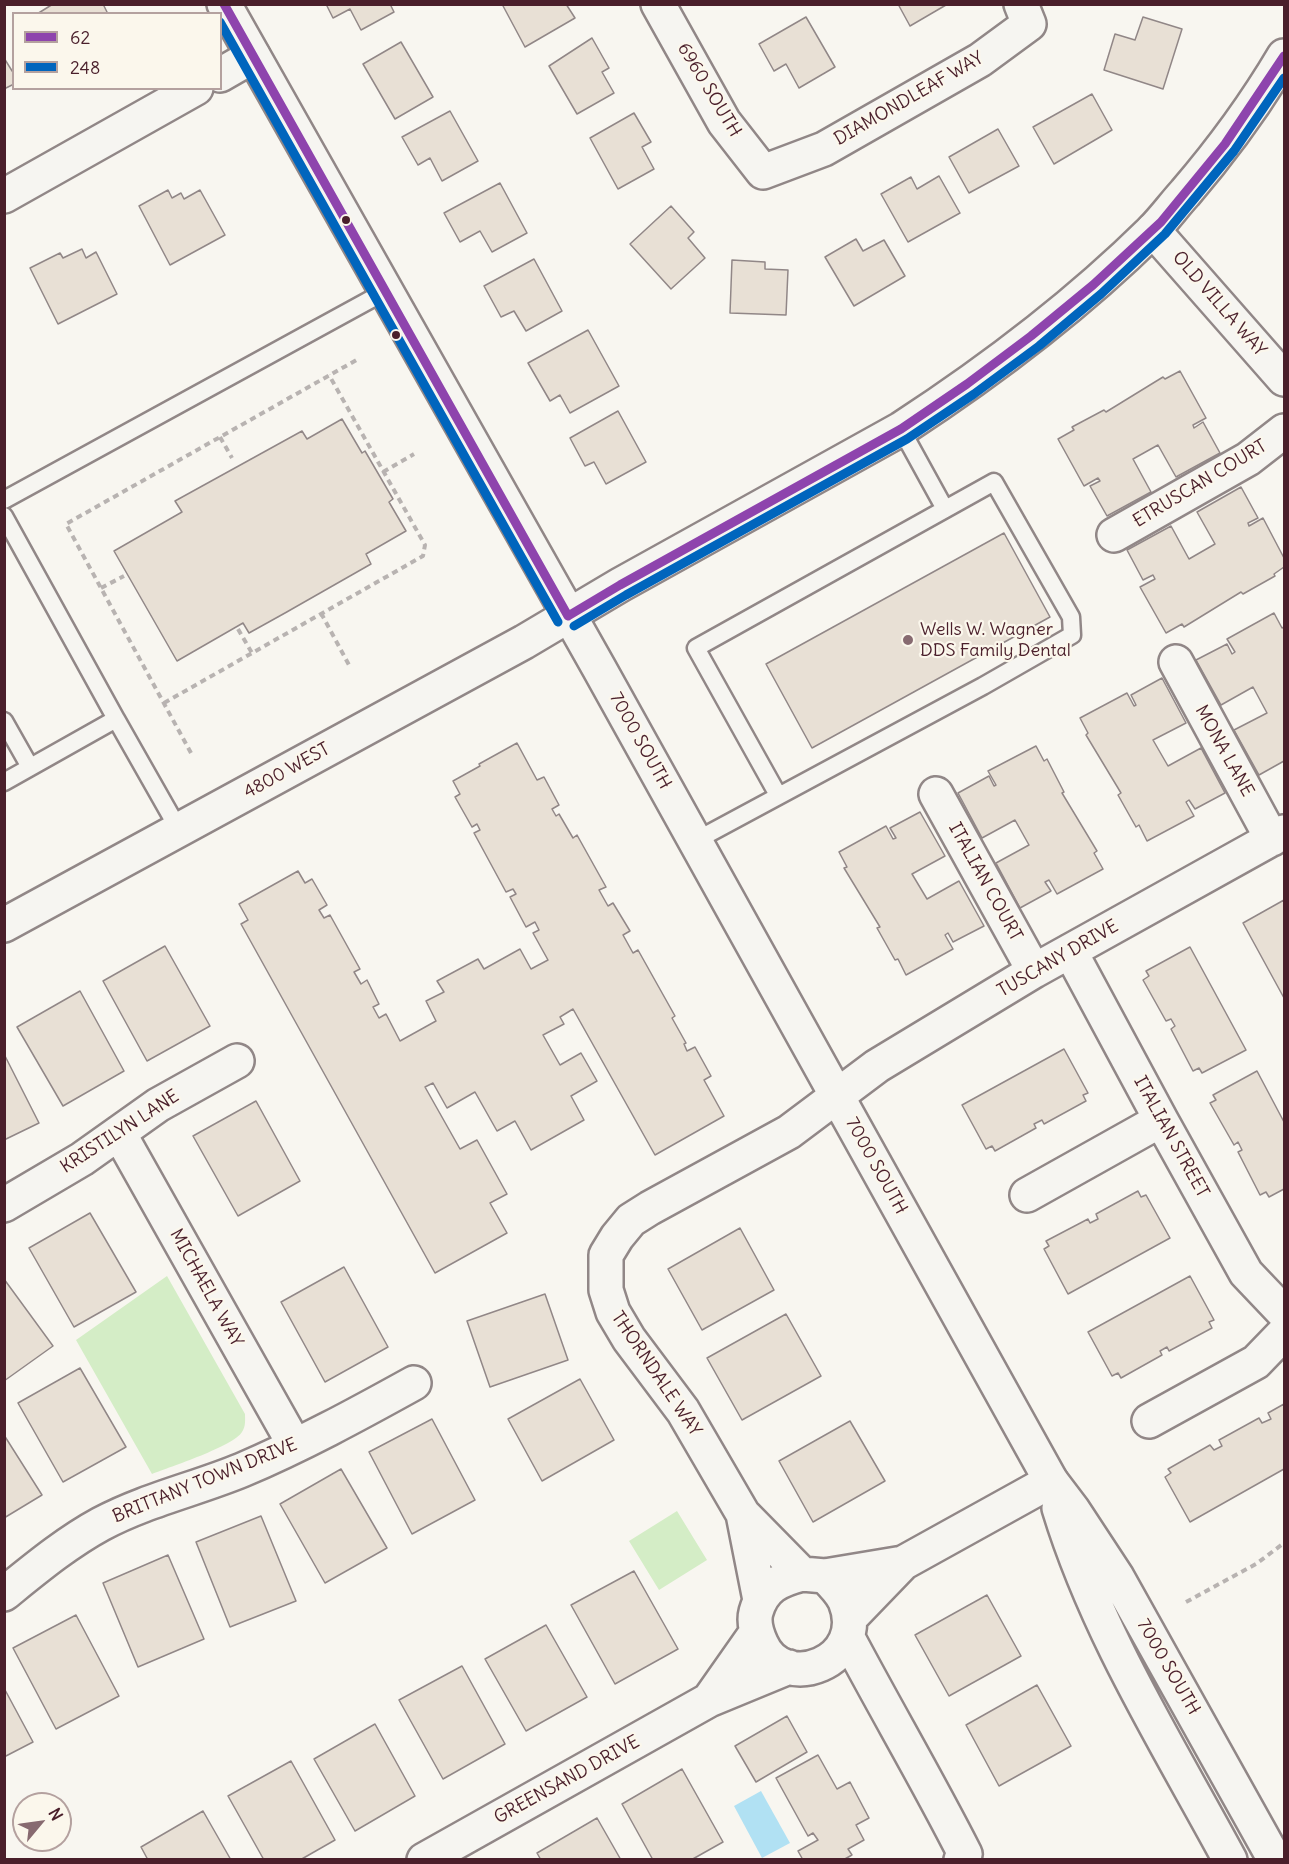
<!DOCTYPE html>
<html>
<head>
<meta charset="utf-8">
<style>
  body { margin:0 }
  #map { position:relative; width:1289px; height:1864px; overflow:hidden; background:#f8f6f0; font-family:Delius,sans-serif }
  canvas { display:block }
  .frame { position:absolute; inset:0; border:6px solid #4a1f2b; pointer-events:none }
  .legend { position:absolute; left:12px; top:12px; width:210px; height:78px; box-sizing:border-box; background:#fbf7ec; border:2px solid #b4a19f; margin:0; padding:8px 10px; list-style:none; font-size:18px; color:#4a1f2b }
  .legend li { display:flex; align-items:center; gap:12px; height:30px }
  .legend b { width:30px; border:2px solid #b4a19f }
  .north { position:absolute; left:12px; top:1792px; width:60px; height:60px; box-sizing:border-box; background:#fbf7ec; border:2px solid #b4a19f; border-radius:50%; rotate:61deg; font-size:16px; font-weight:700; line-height:24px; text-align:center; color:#4a1f2b }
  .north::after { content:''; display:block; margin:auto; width:21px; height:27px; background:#876a70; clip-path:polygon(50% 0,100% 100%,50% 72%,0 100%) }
</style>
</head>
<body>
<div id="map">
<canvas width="1289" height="1864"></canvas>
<div class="frame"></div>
<ul class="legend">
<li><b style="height:8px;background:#8e44ad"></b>62</li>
<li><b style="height:8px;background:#0065bd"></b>248</li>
</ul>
<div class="north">N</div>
</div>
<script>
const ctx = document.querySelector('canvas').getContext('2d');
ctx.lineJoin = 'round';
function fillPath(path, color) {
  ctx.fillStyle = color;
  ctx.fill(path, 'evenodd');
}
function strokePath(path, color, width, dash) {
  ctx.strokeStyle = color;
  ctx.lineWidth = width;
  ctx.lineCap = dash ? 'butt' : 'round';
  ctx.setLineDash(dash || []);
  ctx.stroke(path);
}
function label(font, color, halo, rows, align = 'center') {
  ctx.font = font + ' Delius,sans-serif';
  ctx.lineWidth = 4.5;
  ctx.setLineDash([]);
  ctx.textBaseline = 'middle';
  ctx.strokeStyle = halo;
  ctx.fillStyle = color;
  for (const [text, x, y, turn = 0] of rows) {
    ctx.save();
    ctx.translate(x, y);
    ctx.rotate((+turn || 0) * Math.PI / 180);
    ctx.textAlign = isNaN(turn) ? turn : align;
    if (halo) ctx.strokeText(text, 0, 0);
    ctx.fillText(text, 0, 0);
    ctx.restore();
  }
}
fillPath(new Path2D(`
  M167,1276l78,138c0,6 1,12 -3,18 -8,14 -72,35 -90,42l-76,-134z
  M677,1511l30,49 -48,30 -30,-49z`), '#d4edc6');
fillPath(new Path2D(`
  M761,1791l29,52 -28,15 -28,-52z`), '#b1e1f3');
const building = new Path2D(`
  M53,4h50l5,10h-71z
  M326,4h64l4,8 -33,18 -11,-21 -17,9z
  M502,4h64l9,14 -50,29z
  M898,4h48v1l-36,21z
  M806,17l29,50 -36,21 -13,-24 -12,7 -15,-27z
  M1143,17l39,12 -19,60 -59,-19 11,-36 20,6z
  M592,38l17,30 -7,4 12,21 -37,21 -28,-48z
  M401,42l32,55 -38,22 -32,-55z
  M4,58l10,16v10l-10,5z
  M1092,94l20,36 -58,34 -21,-37z
  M450,111l28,50 -36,20 -12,-23 -12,7 -16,-28z
  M634,113l17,29 -9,5 12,22 -36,20 -28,-51z
  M998,129l21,37 -50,27 -20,-36z
  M939,176l21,37 -52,29 -27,-48 30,-17 6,12z
  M500,183l27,50 -35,19 -12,-21 -20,11 -16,-29z
  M168,190l4,8 9,-5 3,6 16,-9 25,45 -55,30 -31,-59z
  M671,206l23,26 -6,6 17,20 -34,31 -41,-45z
  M856,239l7,12 21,-11 21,36 -51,30 -29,-49z
  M82,249l4,9 10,-6 21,42 -59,30 -28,-56 30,-15 3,5z
  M534,259l28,52 -36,20 -12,-20 -13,6 -17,-31z
  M732,260l33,2v7l23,1 -2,45 -56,-2z
  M588,330l31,56 -49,27 -10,-18 -10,6 -22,-38z
  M1180,371l26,47 -13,7 1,3 9,-6 17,31 -44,24 -18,-32 -25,14 18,33 -44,24 -17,-30 10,-5 -2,-3 -14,8 -26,-47 16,-9 -2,-3 32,-17 2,2 57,-35 2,2z
  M618,411l28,51 -40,22 -12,-22 -9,4 -15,-28z
  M342,419l20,34 3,-2 28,48 -4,3 17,29 -40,23 5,10 -86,49 -36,20 -6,-10 -66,38 -63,-110 68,-39 -7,-11 127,-70 5,8z
  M1241,487l17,31 -10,5 1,3 14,-8 21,40v9l-10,7 1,2 -32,18 -2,-2 -57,35 -2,-3 -16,9 -26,-46 15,-8 -2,-4 -10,5 -16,-30 44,-24 18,33 26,-15 -18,-32z
  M1004,533l46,84 -238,131 -46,-84z
  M1274,613l8,15 2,-1v134l-25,14 -25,-45 33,-17 -14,-26 -32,18 -25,-45 31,-16 5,10 3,-2 -8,-13z
  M1162,678l24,45 -33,17 15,26 33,-18 24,45 -30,16 -6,-9 -3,2 8,14 -47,25 -8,-16 -3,2 -18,-32 3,-2 -35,-58 2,-2 -8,-15 47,-25 7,13 2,-1 -5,-10z
  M517,743l20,37 7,-3 15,28 -7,4 4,7 3,-2 14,24 4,-3 29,52 -7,3 9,16 5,-3 17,28 -7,4 10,18 5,-3 37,66 -3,2 14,25 -2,1 3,7 8,-4 16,29 -7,4 20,36 -69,39 -82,-146 -13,8 4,7 -21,11 17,30 21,-12 16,28 -26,15 13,24 -53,30 -16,-29 -18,10 -22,-39 -28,16 -14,-25 -8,4 35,62 17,-9 30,54 -17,9 17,30 -72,40 -194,-349 7,-4 -9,-16 59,-33 7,12 7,-4 15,26 -8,5 5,8 6,-3 30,54 -6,3 7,12 6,-4 12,24 -6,3 6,11 7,-4 14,27 36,-20 -10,-20 18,-9 -7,-11 41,-22 6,10 36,-20 11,20 17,-9 -15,-27 6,-3 -4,-8 -9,5 -16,-30 6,-3 -3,-5 -7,3 -32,-59 6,-3 -3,-6 -5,3 -17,-30 5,-3 -7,-13 27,-15 -1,-2z
  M1036,746l8,15 3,-2 17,33 -2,1 35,58 -3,2 9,16 -46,25 -8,-14 -4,2 6,9 -31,17 -24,-45 33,-18 -14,-25 -33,18 -24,-45 31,-17 5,10 2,-1 -8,-14z
  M920,812l25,44 -33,18 15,25 32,-18 25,45 -31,16 -5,-9 -3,2 8,14 -47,26 -8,-16 -3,1 -18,-32 3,-1 -36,-59 3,-1 -8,-15 47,-26 7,13 3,-1 -6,-10z
  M1284,900v98l-41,-75z
  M165,946l45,80 -63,35 -44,-80z
  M1190,947l56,103 -44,23 -3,-5 -6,3 -22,-42 4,-3 -4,-7 -5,2 -23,-41 6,-4 -3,-5z
  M80,991l44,80 -61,35 -46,-79z
  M1064,1049l24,44 -5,2 3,6 -42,23 -2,-4 -8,4 2,4 -41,23 -3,-5 -6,3 -24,-44z
  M4,1054l35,69 -35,17z
  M1257,1071l27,51v67l-15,8 -3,-5 -6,3 -22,-43 4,-2 -4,-8 -4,3 -24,-42 6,-3 -3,-5z
  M256,1101l44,80 -62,35 -45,-80z
  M1138,1191l3,6 5,-2 24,43 -102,56 -24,-45 5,-3 -3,-5 42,-22 2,4 8,-4 -2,-5z
  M90,1213l46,79 -62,35 -45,-79z
  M740,1228l34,62 -72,40 -34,-61z
  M344,1267l44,80 -63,35 -44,-80z
  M1190,1276l24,44 -5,2 3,6 -43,23 -2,-4 -7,4 2,4 -41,23 -3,-5 -6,3 -24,-44z
  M4,1279l49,67 -49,35z
  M545,1294l23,66 -78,27 -23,-66z
  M786,1314l35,62 -79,44 -35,-62z
  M80,1368l46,79 -63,35 -45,-79z
  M580,1379l34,61 -72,41 -34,-62z
  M1284,1404v65l-94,53 -25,-45 6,-4 -3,-4 42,-24 4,5 8,-4 -3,-6 40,-22 3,5 9,-4 -3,-6z
  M432,1419l43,81 -63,34 -43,-82z
  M850,1421l35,60 -72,41 -34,-61z
  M4,1435l38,60 -38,23z
  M341,1469l46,79 -62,35 -45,-79z
  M261,1516l35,85 -66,26 -34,-85z
  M168,1555l36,84 -66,28 -35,-84z
  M634,1571l44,78 -63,35 -44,-79z
  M987,1595l34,61 -72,40 -34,-61z
  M76,1615l43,81 -63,33 -43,-81z
  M546,1625l41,72 -61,34 -41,-72z
  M462,1666l43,78 -62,35 -44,-79z
  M1037,1685l34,61 -72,40 -33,-61z
  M4,1688l29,54 -29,15z
  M787,1716l20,36 -51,30 -21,-36z
  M375,1724l40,72 -60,35 -41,-72z
  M818,1755l19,34 13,-7 19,36 -13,7 8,15 -16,9 4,6 -9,5h-40l-5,-9 20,-11 -5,-7 -5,3 -32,-58z
  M291,1761l44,79 -35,20h-36l-36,-64z
  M682,1769l41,73 -32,18h-38l-31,-56z
  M203,1811l28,49h-83l-7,-13z
  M597,1818l24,42h-80l-4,-7z`);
fillPath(building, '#e8e0d5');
strokePath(building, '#918787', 1.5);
const lane = new Path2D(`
  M901,429l44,80
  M4,500l382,-209
  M4,516l112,203 -112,63
  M116,719l63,111
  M4,721l26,46
  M695,841l288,-155 89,-51 -1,-18 -77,-135 -298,166 82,147`);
const street = new Path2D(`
  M658,4l66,118 39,50 61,-23 156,-89 49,-36 -8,-20
  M220,75l33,-19
  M4,196l192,-108
  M1153,230l131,149
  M1114,535l134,-76 36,-28
  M1176,662l96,177
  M936,794l98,177
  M1070,951l91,169 85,153 38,40
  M119,1133l175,311
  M1027,1195l134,-75
  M4,1205l78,-46 76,-54 79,-44
  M1149,1421l107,-59 28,-29
  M743,1514l17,86
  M802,1574l-59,-60 -60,-103 -54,-72 -16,-27 -7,-22v-35l11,-18 14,-17 19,-12 139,-76 88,-66 157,-95 250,-139
  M802,1574l23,2c7,7 16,16 20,25 25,61 -62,94 -84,42 -4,-9 -8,-20 -5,-31 7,-25 23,-32 46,-38z
  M825,1576l78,-13
  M4,1594c31,-25 62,-51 97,-70 45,-24 95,-35 141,-54 59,-25 116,-56 172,-87
  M850,1618l53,-55 148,-82
  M848,1638c38,72 80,143 117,216l-4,6
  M709,1700l47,-67
  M424,1860l285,-160 80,-33`);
const secondary = new Path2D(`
  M224,4l375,664 452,813 22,29 44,67 158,283
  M4,925l520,-283 96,-57 281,-156c89,-58 175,-123 251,-198 12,-12 22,-26 33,-38 37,-43 70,-88 99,-137
  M1059,1508c38,125 109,237 171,352`);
strokePath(lane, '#918787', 21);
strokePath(street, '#918787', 38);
strokePath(secondary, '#918787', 38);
strokePath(new Path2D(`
  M220,437l12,21
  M383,472l31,-18
  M101,588l23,-12
  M321,613l28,52
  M238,629l14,24
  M164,703l259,-147 2,-11 -96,-170
  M191,753l-125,-229 294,-166
  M1186,1602l70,-38 28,-21`), '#b8b3b1', 4, [6, 4.5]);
strokePath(lane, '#f6f5f1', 16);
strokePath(street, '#f6f5f1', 33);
strokePath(secondary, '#f6f5f1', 33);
strokePath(new Path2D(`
  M224,4l344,612
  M568,616l52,-31 281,-156 66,-45 64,-48 62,-51 68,-63 64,-78 59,-88`), '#8e44ad', 9);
strokePath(new Path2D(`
  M220,22l338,600
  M574,626l52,-31 281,-156 67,-45 65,-48 62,-52 64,-60 69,-83 50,-73`), '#0065bd', 9);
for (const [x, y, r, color] of [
  [346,220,5,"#4a1f2b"],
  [396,335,5,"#4a1f2b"],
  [908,640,6,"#876a70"]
]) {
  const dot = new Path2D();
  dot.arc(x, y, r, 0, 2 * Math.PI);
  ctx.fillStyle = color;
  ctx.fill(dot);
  strokePath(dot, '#fbf7ec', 2);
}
label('18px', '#4a1f2b', '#fbf7ec', [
  ["6960 SOUTH",709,90,59],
  ["DIAMONDLEAF WAY",909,99,-30],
  ["OLD VILLA WAY",1219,304,49],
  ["ETRUSCAN COURT",1200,484,-31],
  ["7000 SOUTH",640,741,61],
  ["MONA LANE",1224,751,61],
  ["4800 WEST",287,771,-29],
  ["ITALIAN COURT",985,882,61],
  ["TUSCANY DRIVE",1058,959,-30],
  ["KRISTILYN LANE",120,1132,-33],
  ["ITALIAN STREET",1171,1137,61],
  ["7000 SOUTH",876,1166,61],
  ["MICHAELA WAY",206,1288,61],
  ["THORNDALE WAY",656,1374,56],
  ["BRITTANY TOWN DRIVE",205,1481,-22],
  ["7000 SOUTH",1168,1667,60],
  ["GREENSAND DRIVE",567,1780,-29]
]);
label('18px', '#4a1f2b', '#fbf7ec', [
  ["Wells W. Wagner",920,630],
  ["DDS Family Dental",920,651]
], 'left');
</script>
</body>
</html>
